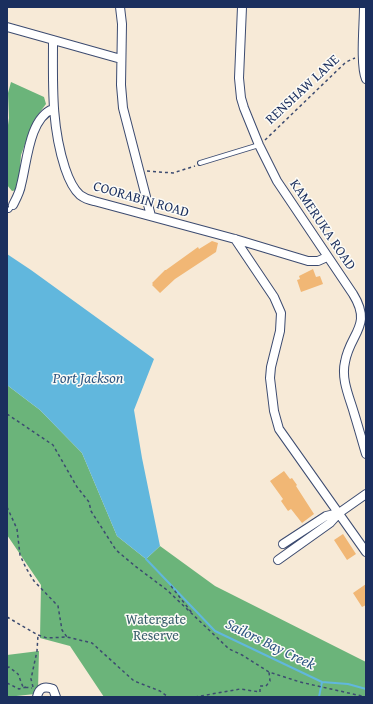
<!DOCTYPE html>
<html>
<head>
<meta charset="utf-8">
<style>
  body { margin:0 }
  #map { position:relative; width:373px; height:704px; overflow:hidden; background:#f7ead7; font-family:"Gentium Book Plus",serif }
  canvas { display:block }
  .frame { position:absolute; inset:0; border:8px solid #1b2f5e; pointer-events:none }
</style>
</head>
<body>
<div id="map">
<canvas width="373" height="704"></canvas>
<div class="frame"></div>
</div>
<script>
const ctx = document.querySelector('canvas').getContext('2d');
ctx.lineJoin = 'round';
function fillPath(path, color) {
  ctx.fillStyle = color;
  ctx.fill(path, 'evenodd');
}
function strokePath(path, color, width, dash) {
  ctx.strokeStyle = color;
  ctx.lineWidth = width;
  ctx.lineCap = dash ? 'butt' : 'round';
  ctx.setLineDash(dash || []);
  ctx.stroke(path);
}
function label(font, color, halo, rows, align = 'center') {
  ctx.font = font + ' "Gentium Book Plus",serif';
  ctx.lineWidth = 3;
  ctx.setLineDash([]);
  ctx.textBaseline = 'middle';
  ctx.strokeStyle = halo;
  ctx.fillStyle = color;
  for (const [text, x, y, turn = 0] of rows) {
    ctx.save();
    ctx.translate(x, y);
    ctx.rotate((+turn || 0) * Math.PI / 180);
    ctx.textAlign = isNaN(turn) ? turn : align;
    if (halo) ctx.strokeText(text, 0, 0);
    ctx.fillText(text, 0, 0);
    ctx.restore();
  }
}
fillPath(new Path2D(`
  M11,82l33,15 2,7 -12,16 -13,35 -2,26 -2,9 -5,1 -5,-6v-53l2,-14 -1,-25z
  M7,385l33,25 42,43 35,83 29,23 14,-13 55,40 151,76v35h-262l-34,-51 -30,-8 1,-53 -34,-50z
  M39,651l-1,39 -3,4 -28,3v-42z`), '#6bb47a');
fillPath(new Path2D(`
  M7,254l24,16 123,89 -20,51 8,48 18,88 -14,13 -29,-23 -35,-83 -42,-43 -33,-25z`), '#61b7dd');
strokePath(new Path2D(`
  M146,559l69,72 107,51 26,2 18,5
  M319,697l3,-15`), '#61b7dd', 2);
fillPath(new Path2D(`
  M212,241l6,2 -2,9 -41,27 -15,14 -8,-8 1,-1 -1,-1 13,-13h1l32,-23 1,2z
  M313,269l3,8 4,-1 3,8 -22,8 -4,-12 3,-1 -1,-3z
  M284,471l6,8 2,-1 5,7 -1,1 18,28 -12,9 -11,-14 -3,2 -7,-10 2,-2 -13,-18z
  M343,534l13,20 -9,6 -13,-20z
  M366,584v21l-4,2 -9,-14z`), '#f1b775');
const service = new Path2D(`
  M200,163l59,-18
  M7,210h2l4,-5`);
const minor = new Path2D(`
  M120,7l2,17 -1,61 2,23 28,108
  M242,7l-3,71 2,20 3,10 15,37 18,36 76,113c20,32 -3,39 -8,68 -4,17 4,34 9,51 4,13 8,27 12,41
  M364,7c0,17 -4,58 2,72
  M7,27l114,32
  M53,40c0,44 -2,85 12,128 3,9 7,20 15,27 4,3 9,5 14,6l141,38 73,22h10l9,-4
  M13,205c3,-6 7,-13 8,-20 6,-22 8,-67 32,-76
  M235,239l39,58 7,16 -1,18 -9,36 -1,11 4,33 5,18 87,123
  M283,544l43,-28 13,-3
  M278,560l52,-37 9,-10 27,-19
  M37,697c2,-10 8,-11 16,-8l3,8`);
strokePath(service, '#3c4b70', 6);
strokePath(minor, '#3c4b70', 10);
strokePath(new Path2D(`
  M265,140l81,-78 9,-4
  M147,171l26,2 22,-7
  M7,414l46,31 24,42 12,15 2,9 25,39 19,16 32,24 62,59 13,6 27,17 31,10 66,15
  M7,507l10,22 3,26 6,13 8,13 24,25 4,24 5,7
  M171,586l21,27
  M7,617l31,18 9,3 20,-1 25,6 42,38 26,10 8,6
  M7,668l2,-1 9,7 5,13 9,1
  M7,683l12,6 7,-2
  M33,687l-2,-8 6,-28 1,-16
  M195,697l45,-8 20,3v-6h6l4,-5 -1,-9`), '#3c4b70', 1.5, [3, 3]);
strokePath(service, '#fff', 4);
strokePath(minor, '#fff', 8);
label('14px', '#1b2f5e', '#fdfcf7', [
  ["RENSHAW LANE",303,90,-43],
  ["COORABIN ROAD",141,200,16],
  ["KAMERUKA ROAD",322,225,56]
]);
label('14px', '#3a606d', '#fdfcf7', [
  ["Watergate",156,620],
  ["Reserve",156,636]
]);
label('italic 15px', '#305884', '#fdfcf7', [
  ["Port Jackson",88,379],
  ["Sailors Bay Creek",270,645,26]
]);
</script>
</body>
</html>
